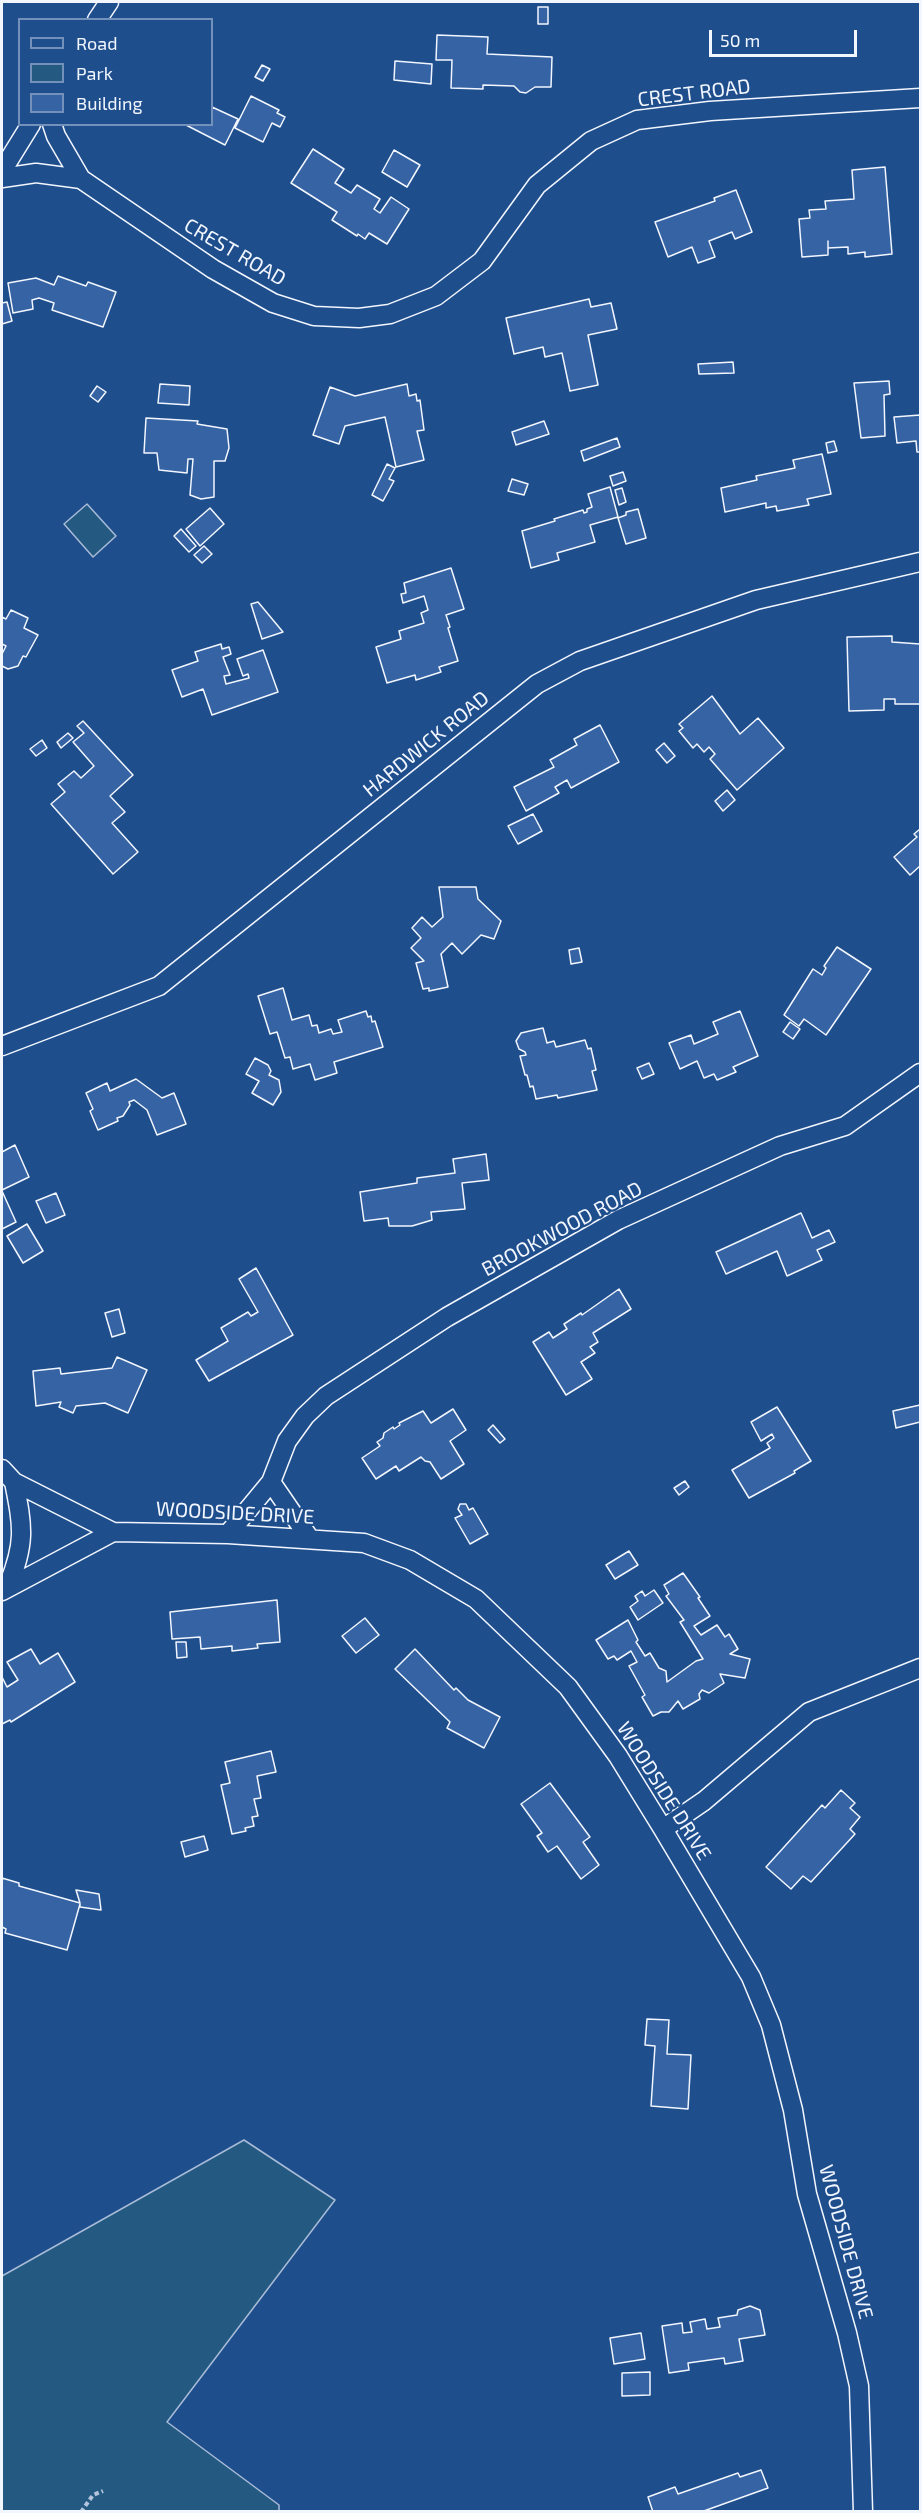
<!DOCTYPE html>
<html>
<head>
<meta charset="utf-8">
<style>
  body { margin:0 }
  #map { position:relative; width:922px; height:2513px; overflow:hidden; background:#1f4e8c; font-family:"Exo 2",sans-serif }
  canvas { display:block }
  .frame { position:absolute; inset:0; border:3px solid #f2f6ff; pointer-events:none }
  .legend { position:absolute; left:18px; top:18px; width:195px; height:108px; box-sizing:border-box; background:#1f4e8c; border:2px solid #7391ba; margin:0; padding:8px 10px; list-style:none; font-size:18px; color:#f2f6ff }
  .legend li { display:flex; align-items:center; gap:12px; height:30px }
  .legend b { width:30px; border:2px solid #7391ba }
  .scale { position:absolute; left:709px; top:30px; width:148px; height:27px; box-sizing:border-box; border:3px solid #f2f6ff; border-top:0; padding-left:8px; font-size:18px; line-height:21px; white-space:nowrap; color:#f2f6ff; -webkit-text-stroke:4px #1f4e8c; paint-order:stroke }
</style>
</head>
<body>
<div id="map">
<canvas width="922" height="2513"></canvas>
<div class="frame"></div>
<ul class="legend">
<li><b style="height:8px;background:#1f4e8c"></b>Road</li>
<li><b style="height:16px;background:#245a82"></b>Park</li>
<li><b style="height:16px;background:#3563a3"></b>Building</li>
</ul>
<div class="scale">50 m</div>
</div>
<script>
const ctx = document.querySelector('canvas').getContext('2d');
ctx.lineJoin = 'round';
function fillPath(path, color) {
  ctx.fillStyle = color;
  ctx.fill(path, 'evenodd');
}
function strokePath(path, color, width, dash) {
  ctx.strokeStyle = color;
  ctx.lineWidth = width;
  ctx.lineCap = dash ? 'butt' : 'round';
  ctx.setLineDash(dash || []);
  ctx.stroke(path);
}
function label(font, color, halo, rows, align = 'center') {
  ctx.font = font + ' "Exo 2",sans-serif';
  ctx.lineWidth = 4.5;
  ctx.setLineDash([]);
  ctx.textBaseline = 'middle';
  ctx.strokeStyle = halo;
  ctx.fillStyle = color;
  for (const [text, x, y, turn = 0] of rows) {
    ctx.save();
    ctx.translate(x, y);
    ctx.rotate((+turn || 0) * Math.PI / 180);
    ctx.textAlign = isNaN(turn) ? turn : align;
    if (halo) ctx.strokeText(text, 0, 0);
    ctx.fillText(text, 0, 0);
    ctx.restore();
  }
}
const green = new Path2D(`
  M87,504l29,32 -23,21 -29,-33z
  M244,2140l91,60 -168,222 112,83v6h-277v-235z`);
fillPath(green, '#245a82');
strokePath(green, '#a8bbd7', 1.5);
const building = new Path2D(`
  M538,7h10v17h-10z
  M437,35l51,2 -1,17 65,3 -1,30h-16l-9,6 -6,-1 -6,-6 -31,-1v4l-32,-1 1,-28h-16z
  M395,61l37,3 -1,20 -37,-4z
  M262,65l8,4 -7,12 -8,-4z
  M251,96l28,14 -2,3 8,4 -5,10 -8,-4 -9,19 -28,-14z
  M212,107l26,12 -13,26 -41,-21h28z
  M313,149l31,20 -9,14 16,10 6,-8 23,14 -6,10 6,4 11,-16 18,12 -22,35 -18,-11 -4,6 -7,-5 -1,2 -25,-16 5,-8 -46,-29z
  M394,150l26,15 -13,22 -25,-15z
  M885,167l7,87 -27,3v-5l-17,2v-7l-20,1v-7v14l-26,2 -3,-38 11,-1 -1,-8 17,-1 -1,-8 29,-2 -2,-29z
  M736,190l16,42 -17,7 -3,-7 -23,9 6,16 -17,6 -6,-16 -24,10 -13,-35 60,-21 -1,-3z
  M58,276l28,10 2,-4 28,10 -13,35 -51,-17 2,-7 -15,-5 -7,2 1,9 -20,4 -5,-30 28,-5 18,7z
  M589,299l2,8 20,-4 6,26 -29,6 10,50 -28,6 -8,-38 -17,4 -2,-10 -29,7 -8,-36z
  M7,302l5,19 -10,3v-21z
  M733,362l1,11 -35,1 -1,-10z
  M889,381l1,13 -6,1 1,41 -24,2 -7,-55z
  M160,384l30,2 -1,19 -31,-2z
  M407,384l2,12 7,-2 1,7 3,-1 4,30 -7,1 7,29 -28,7 -11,-50 -40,9 -6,18 -26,-9 17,-48 25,9z
  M97,386l9,6 -8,10 -8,-6z
  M920,415v37h-3l-1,-11 -19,2 -3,-26z
  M146,418l52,3 -1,3 30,5 2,19 -4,13h-11v36l-13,2 -11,-4 3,-36h-5l-1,14 -28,-3 -2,-17h-13z
  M544,421l5,13 -33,11 -4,-13z
  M617,438l3,9 -36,14 -3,-10z
  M834,441l3,10 -9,2 -2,-10z
  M822,454l9,40 -24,5 2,6 -32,6 -1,-5 -10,2v-5l-41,9 -4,-24 36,-8 -1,-4 39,-8 -2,-8z
  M387,464l8,4 -6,11 5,2 -11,20 -11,-6z
  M623,472l3,9 -13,5 -3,-10z
  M512,479l16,5 -4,11 -16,-4z
  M610,487l8,30 -28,8 5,17 -38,11 2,7 -28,8 -9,-37 33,-10 -1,-2 29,-9 1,3 3,-1v-3l5,-2 -4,-13z
  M622,488l4,14 -7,3 -4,-15z
  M210,508l14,16 -24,22 -14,-17z
  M638,509l8,29 -20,6 -8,-26 8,-3v-3z
  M181,529l15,17 -7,6 -15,-16z
  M204,546l8,8 -10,9 -8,-8z
  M451,568l13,41 -18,6 4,12 -2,1 10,33 -19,6 2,5 -25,8 -1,-5 -28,8 -11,-36 25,-8 -2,-8 25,-8 -3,-10 7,-3 -4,-14 -21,7 -2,-9 5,-1 -2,-10z
  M258,602l25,30 -21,7 -11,-35z
  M11,610l17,8 -4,10 14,7 -12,22 -3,-1 -5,10 -10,3 -6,-3v-12l4,-8 -4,-2v-27l4,2z
  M892,636v6l28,2v60h-25v-5h-11v11l-35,1 -2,-74z
  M221,644l1,5 7,-2 2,7 -8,3 7,18 -6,1 2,8 23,-6 -1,-4 -5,2 -6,-17 26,-9 15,42 -66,23 -9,-26 -21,8 -10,-27 26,-9 -3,-9z
  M712,696l28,38 18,-16 26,30 -47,42 -27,-31 5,-5 -6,-7 -5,5 -7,-8 -4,4 -14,-17 4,-3 -4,-4z
  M83,721l50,54 -23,21 15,16 -13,11 26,29 -25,22 -62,-70 14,-12 -7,-8 16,-13 7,7 13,-12 -21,-24 11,-9 -7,-7z
  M600,725l19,37 -48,26 -4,-8 -12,7 4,6 -33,18 -12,-24 40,-20 -4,-7 27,-15 -3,-6z
  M68,733l5,5 -12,10 -4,-6z
  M42,740l5,8 -11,8 -6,-7z
  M664,743l11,13 -8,7 -11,-13z
  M727,790l8,10 -12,11 -8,-10z
  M533,814l9,17 -24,13 -10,-18z
  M920,829v37l-10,9 -16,-18 23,-20 -3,-3z
  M439,887h37l2,12 23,22 -7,18 -13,-4 -19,19 -10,-11 -11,11 7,33 -19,4v-3l-6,1 -7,-26 8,-2 -13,-13 10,-10 -9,-10 10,-11 10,10 11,-10z
  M837,947l34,22 -45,66 -22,-16 -5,7 -15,-11 29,-46 9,6 4,-7 -2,-2z
  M579,948l3,14 -11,2 -2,-14z
  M283,988l9,32 17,-5 3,11 5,-1 2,8 12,-4 2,5 9,-2 -4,-12 28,-9 2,6 3,-1 1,6 3,-1 8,26 -49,15 3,11 -22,7 -5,-16 -17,5 -3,-12 -5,1 -8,-26 -7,2 -12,-38z
  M740,1011l18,45 -25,11 3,5 -19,8 -3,-6 -10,4 -7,-17 -17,8 -11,-26 22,-8 3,9 24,-10 -5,-12z
  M790,1022l10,7 -7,10 -10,-7z
  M543,1028l4,15 7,-2 2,6 29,-7 3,9 3,-1 5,22 -4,1 5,19 -39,8 -1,-3 -21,4 -3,-13 -3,1 -3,-12h-2l-5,-19 6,-1 -1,-3 -6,-3 -3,-8 5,-8z
  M255,1058l13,7 3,6 -2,4 10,5 2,12 -8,13 -21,-12 7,-12 -13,-7z
  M649,1063l5,11 -12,5 -5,-11z
  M136,1079l26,19 12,-5 12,31 -29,11 -10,-25 -13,-10 -5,2 1,3 -7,11 -6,2 1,3 -20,9 -8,-19 3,-2 -7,-16 21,-10 3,8z
  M15,1145l14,32 -27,13v-38z
  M486,1154l3,26 -27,3 3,26 -34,3 1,8 -20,6h-23l-1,-8 -24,3 -4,-29 57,-9v-5l38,-5 -2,-14z
  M2,1191l14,31 -14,7z
  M56,1193l9,22 -19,8 -10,-22z
  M801,1213l11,25 17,-8 6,12 -18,8 5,10 -35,16 -10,-25 -51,23 -10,-22z
  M27,1224l16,27 -20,12 -16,-27z
  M256,1268l37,67 -84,46 -13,-21 32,-19 -7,-13 27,-16 3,4 7,-4 -19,-33z
  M619,1289l12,20 -38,24 5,9 -8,5 5,6 -14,9 11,17 -26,16 -33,-53 16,-10 4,6 14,-9 -3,-5 17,-11 1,2z
  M119,1309l6,24 -13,4 -7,-24z
  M117,1357l30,13 -19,43 -23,-10 -29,3 -3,7 -14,-6 2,-5 -25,4 -3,-35 27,-3 1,6 51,-6z
  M920,1405v17l-24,6 -3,-17z
  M777,1407l34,54 -17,10 1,2 -46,25 -17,-28 38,-22 -3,-5 7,-5 -2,-4 -11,7 -10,-19z
  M453,1409l13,21 -16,11 14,23 -23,15 -11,-17 -5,-1 -4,-4 -22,14 -3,-5 -20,13 -14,-21 18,-12 -3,-4 6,-4 1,-5 9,-6 1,2 6,-4 -1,-2 24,-12 8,12z
  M493,1425l12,14 -5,4 -12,-13z
  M685,1481l4,6 -10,8 -5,-7z
  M460,1504h6l3,6 4,-2 15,26 -18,10 -15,-26 7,-3 -4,-6z
  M629,1551l9,14 -23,14 -9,-14z
  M683,1573l17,24 -2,1 12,18 -16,10 7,9 16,-10 8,12 4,-3 9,15 -8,5 20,5 -5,19 -25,-4 4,9 -15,10 -7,-3 -3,4 1,5 -17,10 -5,-8 -9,11h-8l-8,4 -11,-19 3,-2 -16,-29 8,-4 -6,-11 -14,9 -3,-4 -6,3 -12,-19 32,-20 10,20 -2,2 9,14 5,-3 9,15 7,3 1,11 29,-21 7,-2 -23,-37 4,-2 -18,-24 3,-2 -5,-9z
  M654,1590l9,13 -25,17 -8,-13 8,-6 -3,-5 7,-5 3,5z
  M277,1600l3,42 -23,2 1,4 -26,3v-5l-31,3 -1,-12 -28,2 -2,-27z
  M365,1618l14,17 -23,18 -14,-17z
  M176,1642h10l1,15 -10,1z
  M31,1649l9,15 18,-11 17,29 -64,40 -1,-2 -8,4v-47l5,10 11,-7 -11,-18z
  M415,1649l39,41 2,-2 12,12 32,17 -16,31 -37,-20 3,-6 -55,-53z
  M271,1751l5,21 -19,4 4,22 -7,1 4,17 -6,1 2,9 -9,2 1,3 -14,3 -11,-49 9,-2 -5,-21z
  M550,1783l40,54 -7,5 16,23 -18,14 -24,-33 -9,6 -11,-16 5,-3 -21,-29z
  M841,1790l14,13 -5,5 10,9 -10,12 5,5 -44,48 -8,-6 -12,13 -25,-22 56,-62 3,3z
  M204,1836l4,14 -23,7 -4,-15z
  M2,1878l17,5v3l61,17 -4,-13 23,4 2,16 -21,-3v-3l-13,46 -62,-17 1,-4 -4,-2z
  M647,2019l22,1 -2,34 24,1 -3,54 -37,-3 4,-60 -10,-1z
  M750,2306l10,4 5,25 -26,4 4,22 -18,3 -1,-6 -36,5 1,7 -20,3 -7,-47 20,-3 1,10 9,-1 -2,-10 15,-3 2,10 13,-2 -2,-9 19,-3 1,-5z
  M641,2333l4,26 -31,5 -4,-26z
  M650,2372v23l-28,1v-23z
  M761,2470l7,18 -67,24h-48l-5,-15 27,-10 3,7 60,-21 2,4z`);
fillPath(building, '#3563a3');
strokePath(building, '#f2f6ff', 1.5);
const minor = new Path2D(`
  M97,20l12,-18
  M52,124l4,12 25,43 132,90 60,34 41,13 45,2 31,-4 46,-18 46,-35 55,-76 54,-44 46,-21 73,-9 210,-13
  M2,171l29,-47
  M2,178l34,-5 45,6
  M2,1046l157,-60 378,-302 43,-23 176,-61 164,-38
  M2,1469l12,13 99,50 115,2 136,9 46,17 66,39 92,88 50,69 45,73 88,148 20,48 22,85 14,84 40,139 12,53 4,126
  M271,1482l39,57
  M228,1534l43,-52 16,-41 18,-25 21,-20 121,-79 171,-97 162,-74 65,-20 75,-53
  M7,1588c19,-44 16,-61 7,-106
  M2,1591l111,-59
  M663,1829l41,-28 105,-89 111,-44`);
strokePath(minor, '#f2f6ff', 21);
strokePath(new Path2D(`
  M81,2512l12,-17 10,-4`), '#b3c4dc', 4, [4.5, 3]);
strokePath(minor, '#1f4e8c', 18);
label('20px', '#f2f6ff', '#1f4e8c', [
  ["CREST ROAD",694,93,-7],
  ["CREST ROAD",235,252,30],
  ["HARDWICK ROAD",426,744,-39],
  ["BROOKWOOD ROAD",562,1229,-28],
  ["WOODSIDE DRIVE",235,1513,3],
  ["WOODSIDE DRIVE",664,1791,58],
  ["WOODSIDE DRIVE",846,2242,75]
]);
</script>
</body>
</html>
